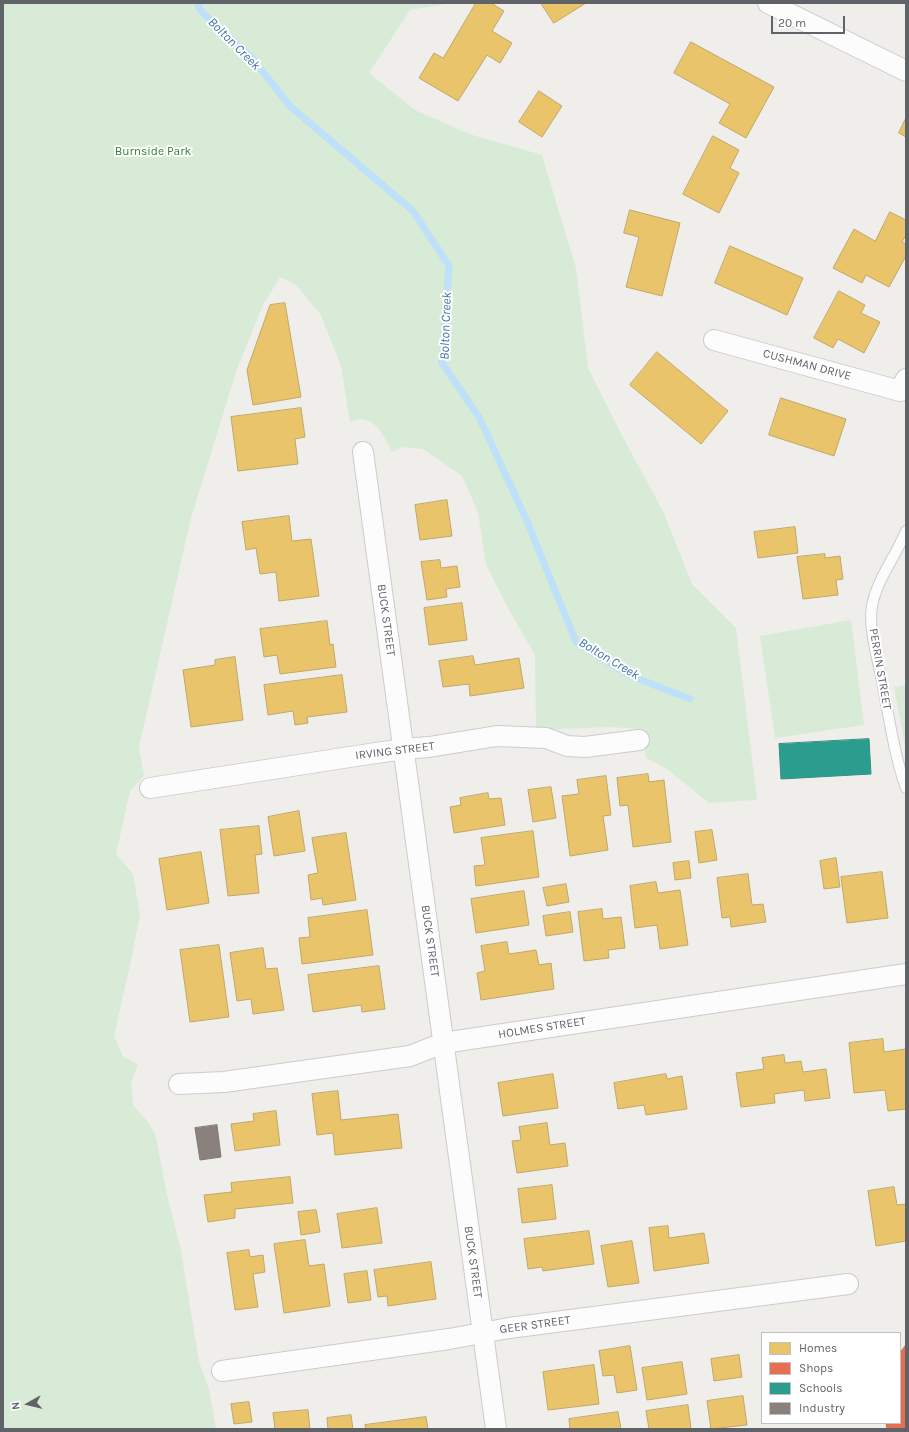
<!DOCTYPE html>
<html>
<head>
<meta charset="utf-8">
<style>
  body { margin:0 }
  #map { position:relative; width:909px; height:1432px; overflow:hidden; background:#efeeea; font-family:Karla,sans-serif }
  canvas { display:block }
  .frame { position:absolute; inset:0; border:4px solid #5f6368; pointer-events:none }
  .legend { position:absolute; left:761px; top:1332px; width:140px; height:92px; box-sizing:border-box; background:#fff; border:1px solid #bfc1c3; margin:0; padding:5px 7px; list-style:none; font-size:12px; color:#5f6368 }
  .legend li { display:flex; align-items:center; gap:8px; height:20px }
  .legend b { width:20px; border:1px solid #bfc1c3 }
  .north { position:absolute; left:8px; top:1384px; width:40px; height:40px; -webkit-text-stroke:3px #fff; paint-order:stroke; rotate:262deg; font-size:11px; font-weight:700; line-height:16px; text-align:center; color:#5f6368 }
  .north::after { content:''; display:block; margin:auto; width:14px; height:18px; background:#5f6368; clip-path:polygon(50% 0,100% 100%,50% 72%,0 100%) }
  .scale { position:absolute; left:771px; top:16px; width:74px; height:18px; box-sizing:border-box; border:2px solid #5f6368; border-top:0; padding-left:5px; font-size:12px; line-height:14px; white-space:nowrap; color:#5f6368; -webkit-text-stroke:3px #fff; paint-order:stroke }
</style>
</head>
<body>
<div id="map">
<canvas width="909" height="1432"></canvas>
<div class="frame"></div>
<ul class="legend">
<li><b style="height:11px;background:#e9c46a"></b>Homes</li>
<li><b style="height:11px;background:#e76f51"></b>Shops</li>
<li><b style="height:11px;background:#2a9d8f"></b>Schools</li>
<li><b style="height:11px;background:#8a817c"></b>Industry</li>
</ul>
<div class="north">N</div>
<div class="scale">20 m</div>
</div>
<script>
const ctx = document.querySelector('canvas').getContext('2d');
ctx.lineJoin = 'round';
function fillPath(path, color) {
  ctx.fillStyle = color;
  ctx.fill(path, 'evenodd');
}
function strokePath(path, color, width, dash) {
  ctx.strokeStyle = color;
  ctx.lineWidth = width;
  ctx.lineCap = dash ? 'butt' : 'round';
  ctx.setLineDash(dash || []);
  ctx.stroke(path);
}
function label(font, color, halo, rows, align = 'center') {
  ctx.font = font + ' Karla,sans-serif';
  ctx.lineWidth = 4;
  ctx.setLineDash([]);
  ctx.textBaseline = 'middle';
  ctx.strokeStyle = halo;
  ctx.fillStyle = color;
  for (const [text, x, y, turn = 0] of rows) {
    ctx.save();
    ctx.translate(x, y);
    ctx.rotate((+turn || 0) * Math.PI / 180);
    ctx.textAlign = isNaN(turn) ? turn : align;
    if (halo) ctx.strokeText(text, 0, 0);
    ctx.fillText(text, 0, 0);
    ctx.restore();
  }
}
fillPath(new Path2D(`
  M3,3h449l-42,7 -41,63 46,37 54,24 73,21 34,113 12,100 39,77 36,66 29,73 44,44 21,172 -48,3 -42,-34 -21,-11 -4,-29 -32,-2 -74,3 -1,-75 -26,-45 -23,-45 -8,-53 -16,-36 -39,-27 -20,-2 -11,5c-7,-13 -15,-34 -33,-33 -3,1 -6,3 -9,3l-9,-56 -20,-51 -25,-30 -16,-8 -18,30 -25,62 -46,149 -52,229 5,29 -14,15 -14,63 17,20 7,41 -8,41 -18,80 9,20 15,9 -7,18 2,22 16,18 7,14 11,58 14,56 18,111 10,27 7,40h-213z
  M851,620l13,105 -89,13 -15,-102z
  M906,685v65l-12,-63z`), '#d8ebd6');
const homes = new Path2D(`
  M476,3h15l13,8 -12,20 20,12 -12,20 -13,-8 -29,46 -39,-23 15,-25 9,5z
  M541,3h45l-32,20z
  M691,42l83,45 -28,51 -27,-15 11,-19 -56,-31z
  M539,91l23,15 -20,31 -23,-15z
  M906,118v19l-7,-4z
  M713,136l26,14 -9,18 9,5 -20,40 -36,-19z
  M630,210l50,13 -18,73 -36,-9 13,-50 -15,-4z
  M890,212l16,8v15l-4,7 4,2v12l-17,31 -23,-12 -4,8 -29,-15 21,-39 21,12z
  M730,246l73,32 -16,37 -72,-32z
  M839,291l26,14 -4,8 19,9 -16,31 -26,-14 -5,9 -19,-10z
  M285,303l16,94 -48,8 -6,-35 23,-65z
  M657,352l71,59 -27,33 -71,-59z
  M781,398l65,21 -12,37 -65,-21z
  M301,408l4,29 -10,2 3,25 -60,7 -7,-54z
  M447,500l5,36 -32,4 -5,-35z
  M289,516l3,25 19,-2 8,57 -40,5 -3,-29 -16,2 -4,-26 -10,2 -4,-28z
  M795,527l3,26 -40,5 -4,-26z
  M825,554v4l15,-2 3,23 -7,1 2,15 -35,4 -6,-42z
  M440,560l1,8 16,-2 3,21 -14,2 1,8 -20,3 -6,-38z
  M462,603l5,37 -38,5 -5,-37z
  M327,621l3,24 3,-1 3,23 -56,7 -3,-19 -13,2 -4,-28z
  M473,656l2,9 44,-7 5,30 -54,8 -1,-12 -26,3 -4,-26z
  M235,657l8,63 -52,7 -8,-57 32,-5v-5z
  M342,675l5,37 -40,5 1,6 -13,2 -2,-14 -25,4 -4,-30z
  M648,774l1,8 15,-2 7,62 -38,5 -5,-42 -8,1 -3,-28z
  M606,776l5,39 -8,1 5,34 -38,6 -8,-60 17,-2 -2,-14z
  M551,787l5,31 -23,4 -5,-32z
  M488,793l1,6 12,-1 4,27 -51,8 -4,-26 11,-2 -1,-7z
  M299,811l6,40 -31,5 -6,-39z
  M259,826l3,28 -7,1 4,38 -31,3 -8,-66z
  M712,830l5,30 -18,3 -4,-31z
  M533,831l6,46 -63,9 -2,-20 11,-1 -4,-27z
  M346,833l10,67 -33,5 -1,-7 -11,2 -3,-25 10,-2 -6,-35z
  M201,852l8,51 -42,7 -8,-51z
  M836,858l4,29 -16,2 -4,-28z
  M689,861l2,17 -16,2 -2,-17z
  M882,872l6,46 -41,5 -6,-46z
  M748,874l4,31 11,-1 3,18 -35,5 -1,-10 -8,1 -5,-40z
  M656,882l2,11 22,-3 8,55 -28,4 -3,-24 -22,3 -5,-42z
  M566,884l3,18 -22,4 -4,-18z
  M524,891l5,34 -53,8 -5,-34z
  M602,909l1,10 18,-2 4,31 -17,2 1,8 -25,3 -6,-49z
  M367,910l6,45 -71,9 -3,-26 11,-1 -2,-19z
  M570,912l3,20 -27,4 -3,-20z
  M507,942l2,12 27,-4 3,15 12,-2 3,26 -73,11 -4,-27 8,-2 -4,-25z
  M219,945l10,72 -39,5 -10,-72z
  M263,948l3,21 11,-1 7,42 -31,4 -2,-15 -14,2 -7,-48z
  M379,966l6,43 -23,3 -1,-7 -48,7 -5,-37z
  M883,1039l1,13 22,-3v60l-18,2 -3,-21 -31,3 -5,-50z
  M784,1055l1,8 16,-2 2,11 23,-3 4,29 -25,3 -1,-11 -30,4 1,9 -34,4 -5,-34 28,-4 -2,-11z
  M553,1074l5,34 -55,8 -5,-33z
  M666,1074l1,5 15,-3 5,33 -41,6 -2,-10 -26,4 -4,-26z
  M338,1091l3,29 57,-6 4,34 -67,7 -2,-22 -16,2 -5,-41z
  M276,1111l4,34 -45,6 -4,-27 23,-3 -1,-7z
  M547,1123l3,22 15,-2 3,23 -51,7 -5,-32 9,-1 -2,-13z
  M290,1177l3,26 -58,6v9l-27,4 -4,-27 28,-3 -1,-9z
  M552,1185l4,34 -34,4 -4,-34z
  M894,1187l3,18 9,-1v37l-30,5 -8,-55z
  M377,1208l5,35 -40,5 -5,-34z
  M316,1210l4,22 -19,3 -3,-23z
  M668,1226l1,12 35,-5 5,30 -55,8 -5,-43z
  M589,1231l5,33 -51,7 -1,-4 -14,2 -4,-30z
  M305,1240l4,26 15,-2 6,42 -46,7 -10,-69z
  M632,1241l7,42 -31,4 -7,-41z
  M249,1250l1,7 13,-2 2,17 -12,2 5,33 -23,3 -8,-57z
  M431,1262l5,37 -48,7 -1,-10 -9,1 -4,-27z
  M367,1271l4,29 -23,3 -4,-29z
  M630,1346l7,44 -20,3 -3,-18 -11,1 -4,-25z
  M739,1355l3,22 -28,4 -3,-22z
  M682,1362l5,32 -40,6 -5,-32z
  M594,1365l5,39 -51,6 -5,-38z
  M743,1396l4,29 -36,4 -4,-28z
  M249,1402l3,20 -18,2 -3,-20z
  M688,1405l3,24h-42l-3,-18z
  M308,1410l2,19h-35l-2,-16z
  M618,1412l3,17h-51l-1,-10z
  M351,1415l2,14h-25l-1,-11z
  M426,1417l2,12h-62l-1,-4z`);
fillPath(homes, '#e9c46a');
strokePath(homes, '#c0a769', 1);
const shops = new Path2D(`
  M906,1345v84h-19l-1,-6h14v-70z`);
fillPath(shops, '#e76f51');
strokePath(shops, '#be6b58', 1);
const schools = new Path2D(`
  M869,739l2,35 -90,5 -2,-35z`);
fillPath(schools, '#2a9d8f');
strokePath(schools, '#3a8c83', 1);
const industry = new Path2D(`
  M217,1125l4,32 -21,3 -5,-32z`);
fillPath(industry, '#8a817c');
strokePath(industry, '#7d7876', 1);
strokePath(new Path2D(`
  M197,3l5,9 49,45 39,49 123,105 36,55 -7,97 37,54 47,102 50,123 53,33 61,24`), '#bfe0f9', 7);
const lane = new Path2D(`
  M906,531c-10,25 -29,48 -34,75 -4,21 6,54 10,75 7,36 12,73 24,107`);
const street = new Path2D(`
  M768,3l138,68
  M714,340l186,51 6,-12
  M363,452l133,977
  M150,788l219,-34 35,-5 25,-2 68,-11 49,2 21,8 18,1 54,-7
  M179,1084l45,-2 186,-26 33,-13 463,-69
  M222,1371l227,-32 60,-11 339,-44`);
strokePath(lane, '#cbcccc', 12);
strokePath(street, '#cbcccc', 22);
strokePath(lane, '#fdfcfc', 10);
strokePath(street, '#fdfcfc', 20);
label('12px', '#348238', '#fff', [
  ["Burnside Park",153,152]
]);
label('12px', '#5f6368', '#fff', [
  ["CUSHMAN DRIVE",807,365,15],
  ["BUCK STREET",386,620,82],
  ["PERRIN STREET",880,669,80],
  ["IRVING STREET",395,751,-7],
  ["BUCK STREET",430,941,82],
  ["HOLMES STREET",542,1028,-9],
  ["BUCK STREET",473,1262,82],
  ["GEER STREET",535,1325,-8]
]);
label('italic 13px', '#4174aa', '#fff', [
  ["Bolton Creek",234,44,45],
  ["Bolton Creek",446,326,-88],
  ["Bolton Creek",609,659,31]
]);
</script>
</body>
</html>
